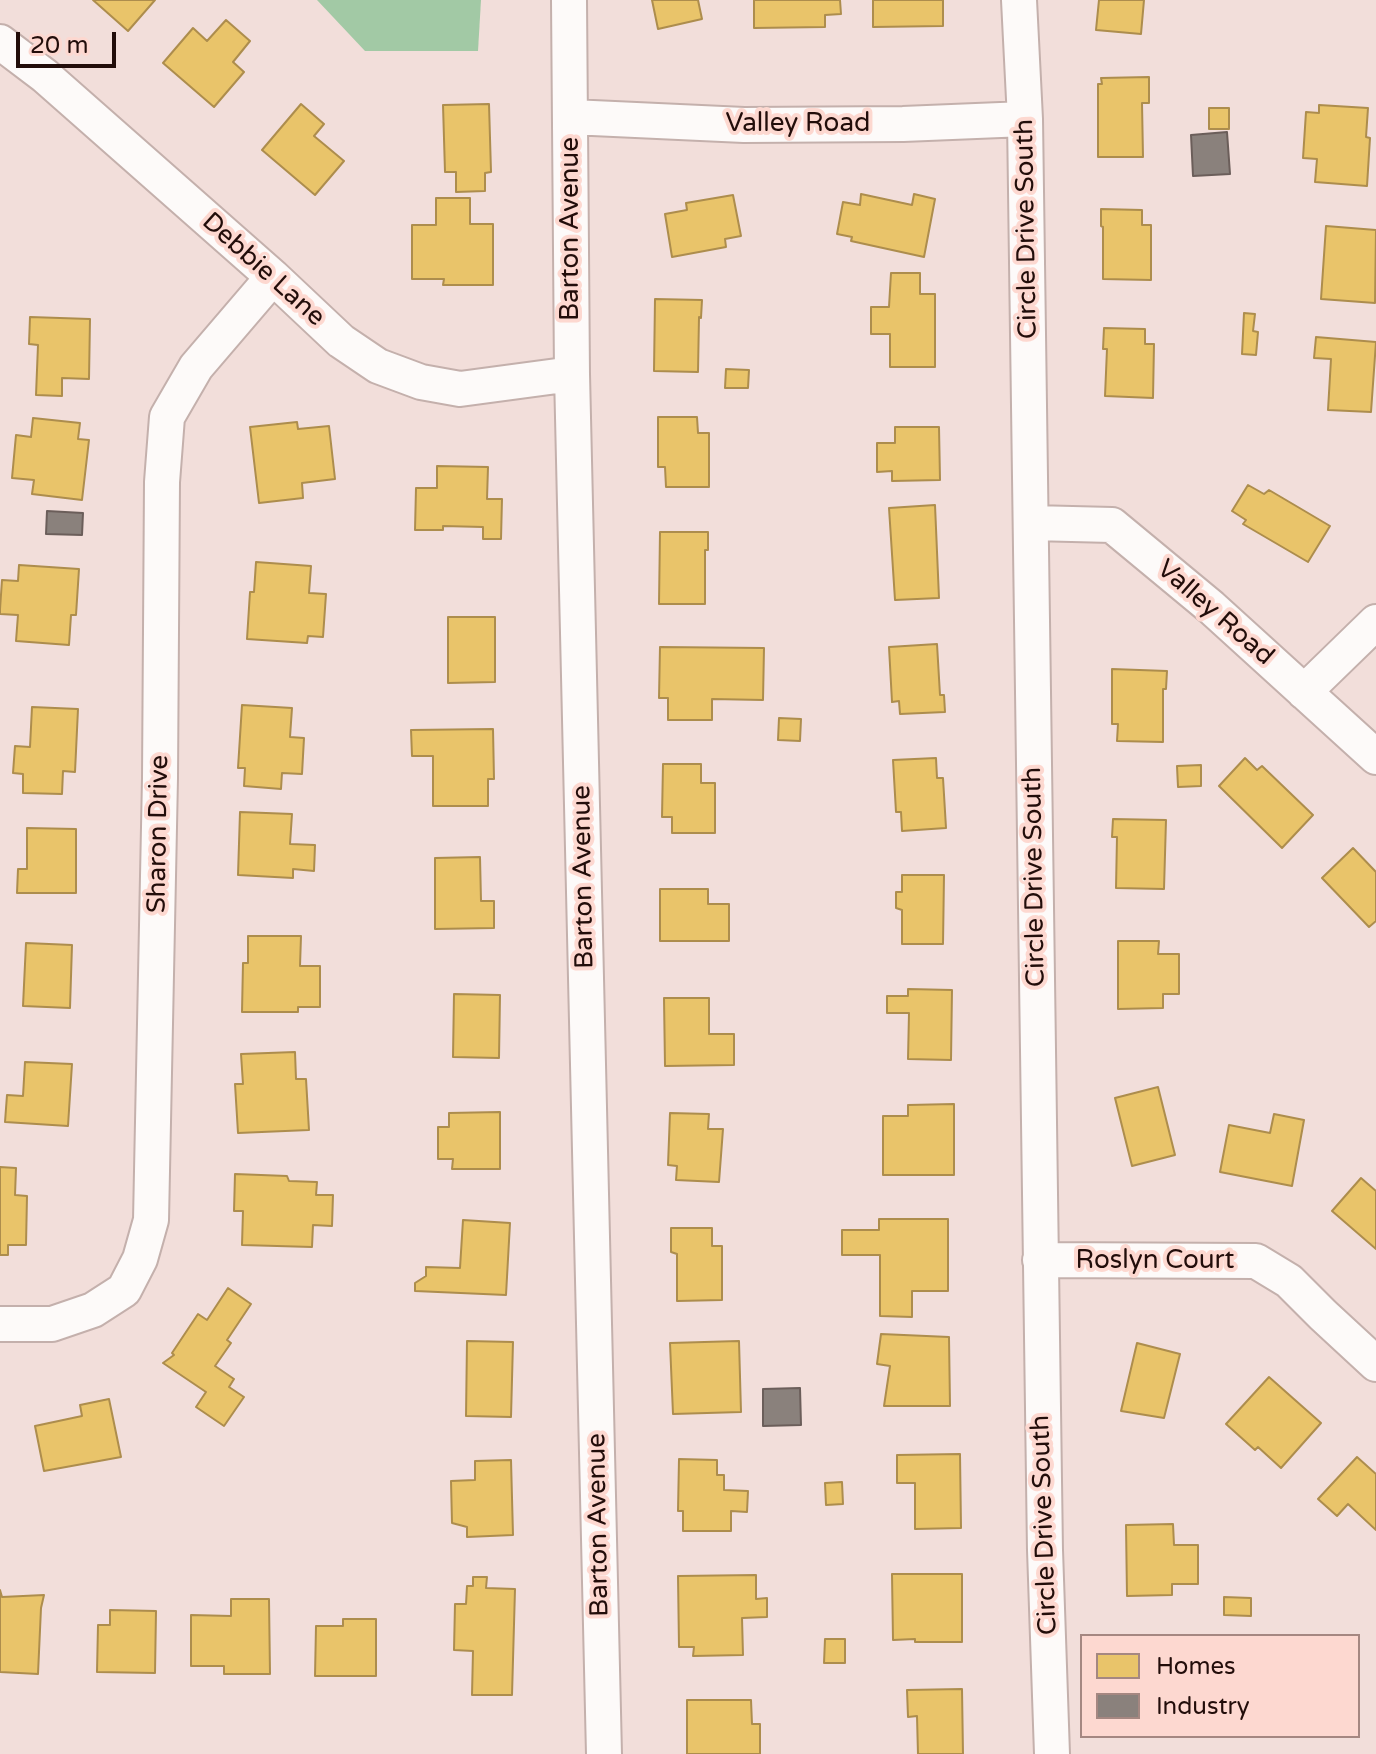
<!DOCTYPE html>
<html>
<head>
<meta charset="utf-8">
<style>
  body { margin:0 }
  #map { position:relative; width:1376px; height:1754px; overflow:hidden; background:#f2deda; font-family:"Varela Round",sans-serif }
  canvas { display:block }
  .legend { position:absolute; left:1080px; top:1634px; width:280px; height:104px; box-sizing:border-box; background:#fdd8d0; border:2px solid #a58781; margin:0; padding:10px 14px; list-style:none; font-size:24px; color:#220d0a }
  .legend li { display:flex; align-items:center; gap:16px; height:40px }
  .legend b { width:40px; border:2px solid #a58781 }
  .scale { position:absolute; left:16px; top:32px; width:100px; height:36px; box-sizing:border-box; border:4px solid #220d0a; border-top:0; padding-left:10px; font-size:24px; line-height:28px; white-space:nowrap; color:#220d0a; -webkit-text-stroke:6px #fdd8d0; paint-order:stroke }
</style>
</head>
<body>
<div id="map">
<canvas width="1376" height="1754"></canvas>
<ul class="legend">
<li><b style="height:22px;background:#e9c46a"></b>Homes</li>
<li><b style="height:22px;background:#8a817c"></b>Industry</li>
</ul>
<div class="scale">20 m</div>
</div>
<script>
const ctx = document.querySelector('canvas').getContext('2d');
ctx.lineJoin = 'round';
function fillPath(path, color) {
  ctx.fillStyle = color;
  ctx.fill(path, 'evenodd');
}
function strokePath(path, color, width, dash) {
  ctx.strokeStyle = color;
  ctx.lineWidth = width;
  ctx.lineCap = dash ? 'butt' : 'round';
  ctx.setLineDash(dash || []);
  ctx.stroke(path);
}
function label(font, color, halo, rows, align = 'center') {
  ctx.font = font + ' "Varela Round",sans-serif';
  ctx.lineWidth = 8;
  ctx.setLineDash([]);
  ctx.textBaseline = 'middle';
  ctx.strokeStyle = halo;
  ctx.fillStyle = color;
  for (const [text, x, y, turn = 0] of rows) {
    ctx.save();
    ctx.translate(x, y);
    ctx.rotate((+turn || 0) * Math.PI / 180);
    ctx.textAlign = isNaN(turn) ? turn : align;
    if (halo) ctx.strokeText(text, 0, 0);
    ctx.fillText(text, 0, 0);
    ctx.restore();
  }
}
fillPath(new Path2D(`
  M317,0h164l-3,51h-113z`), '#a2c9a5');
const homes = new Path2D(`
  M93,0h62l-27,31z
  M652,0h46l4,19 -44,10z
  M754,0h86l1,14 -16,1v12l-71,1z
  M873,0h70v26l-70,1z
  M1099,0h45l-3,34 -45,-4z
  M226,20l24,21 -17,21 11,10 -30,35 -51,-44 30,-35 14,13z
  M1149,77v26h-7l1,54h-45v-73h4l-1,-6z
  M301,104l23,20 -10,12 30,25 -29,34 -53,-45z
  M489,104l2,68 -6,1v18l-29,1v-20h-11l-2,-67z
  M1319,105l49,3 -2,29 4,1 -3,48 -52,-4 2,-23 -14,-1 3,-46 13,1z
  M1209,108h20v21h-20z
  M861,194l51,11 2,-11 21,5 -11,58 -73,-16 1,-4 -15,-3 6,-32 17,3z
  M733,195l8,41 -16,3 1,8 -54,10 -7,-43 22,-4 -1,-7z
  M436,198h34v26h23v61h-50l1,-6h-32v-54h24z
  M1101,209l41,1v15h9v55l-48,-1v-52l-2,-1z
  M1326,226l50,4 -1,73 -54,-4z
  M891,273h29v21h15v73h-45v-33h-19v-27h18z
  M655,299l47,1 -1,18 -2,-1 -1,55 -44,-1z
  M1244,313l11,1 -2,17 5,1 -2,23 -14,-1z
  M30,317l60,2 -1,60 -27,-1v18l-26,-1 2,-50 -9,-1z
  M1104,328l41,1v15h9l-1,54 -48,-2 2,-47h-4z
  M1316,337l60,5 -5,70 -43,-2 3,-51 -17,-1z
  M726,369l23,1 -1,18h-23z
  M658,417h39l1,16h11v54h-43l-1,-20h-7z
  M33,418l47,5 -2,16 11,1 -7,60 -50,-6 2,-14 -22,-2 4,-43 15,2z
  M297,422l1,7 31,-3 6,53 -33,4 1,15 -44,5 -9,-76z
  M895,427h44l1,53 -48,1v-10l-15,1v-29h18z
  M437,466l51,1 -1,32h15l-1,40h-18v-12l-40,-1v4h-28l1,-42h21z
  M1248,485l16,9 5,-4 61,36 -22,36 -65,-38 3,-4 -14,-9z
  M935,505l4,93 -44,2 -6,-92z
  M660,532h48v18h-3v54h-46z
  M256,562l55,4 -2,27 17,1 -3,43 -15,-1 -1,7 -60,-4 3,-47h4z
  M19,565l60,4 -3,46h-5l-2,30 -53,-4 2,-26 -18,-1v-5l2,-29 16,1z
  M448,617h47v65l-47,1z
  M937,644l3,51h4l1,17 -45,2 -1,-13 -7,1 -3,-55z
  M660,647l104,1 -1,52 -51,-1v21h-44v-22h-9z
  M1112,669l55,2 -1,18h-3v53l-46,-1 1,-17h-6z
  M242,705l50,3 -2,29 14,1 -2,36 -20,-1 -1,16 -37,-3 1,-18h-7z
  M32,707l46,2 -3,63 -12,-1 -1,23 -39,-1v-19l-10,-1 2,-27 15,1z
  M779,718l22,1 -1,22 -22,-1z
  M493,729l1,50h-6v27h-55v-50h-21l-1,-26z
  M936,758l1,20h6l3,50 -44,3 -1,-19h-5l-3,-52z
  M1245,758l12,12 5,-4 51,49 -31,33 -63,-62z
  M663,764h38v19h14v50h-43v-16h-10z
  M1201,765v21l-23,1 -1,-21z
  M240,812l52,2 -2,30 25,1 -1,26 -21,-2v9l-55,-3z
  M1113,819l53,1 -2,69 -48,-1 1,-51h-5z
  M27,828l49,1v64h-59l1,-24h9z
  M1353,848l23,24v49l-7,6 -47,-49z
  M480,857l1,44h13v27l-59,1v-71z
  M902,875h42l-1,69h-41v-34l-6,-2v-16h6z
  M660,889h48v15h21v37h-69z
  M248,936h53l-1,30h20v41h-22v5h-56l1,-49h5z
  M1118,941h41l-1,13h21v40h-16v14l-45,1z
  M26,943l46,2 -2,63 -47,-2z
  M908,989l44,1 -1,70 -43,-1 1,-46h-22v-17h21z
  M454,994l46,1 -1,63 -46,-1z
  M664,998h45v36h25v31l-69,1z
  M295,1052l1,27h10l3,51 -71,3 -3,-49h8l-2,-30z
  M25,1062l47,2 -4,62 -63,-4 2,-27 16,1z
  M1158,1087l17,68 -43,11 -17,-68z
  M954,1104v71h-71v-59h25v-11z
  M500,1112v57h-48l1,-10h-15v-32h11v-14z
  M670,1113l39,1 -1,15h15l-4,53 -43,-2 1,-14 -9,-1z
  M1274,1114l30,6 -12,66 -72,-14 9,-47 41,8z
  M0,1167l16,1 -1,27 12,1 -1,49h-18v10h-8z
  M235,1174l52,2 2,5 28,1 -1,13h17l-1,31 -19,-1 -1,22 -70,-2 1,-34h-9z
  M1361,1178l15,13v58l-44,-38z
  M879,1219h69v72h-36v26l-32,-1v-61h-38v-25h37z
  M463,1220l47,3 -4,72 -91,-4v-8l11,-7v-9l34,1z
  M671,1228h41v18h10v54l-45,1v-47l-6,-2z
  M228,1288l23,16 -24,36 4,3 -16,23 19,13 -5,8 15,10 -20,29 -28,-19 10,-15 -43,-29 11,-8 -2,-2 26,-39 9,6z
  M881,1334l68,3 1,69h-66l6,-40 -13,-2z
  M467,1341l46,1 -2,75 -45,-1z
  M739,1341l2,71 -68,2 -3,-71z
  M1137,1343l43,11 -16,64 -43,-7z
  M1269,1377l52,46 -40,45 -23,-21 -3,3 -29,-26z
  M109,1399l12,58 -77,14 -9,-45 47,-10 -2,-11z
  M960,1454l1,74 -46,1v-46h-18v-28z
  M1357,1457l19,17v56l-28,-26 -11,12 -19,-17z
  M679,1459l38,1v15h7v15l24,1 -1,21 -16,-1v20h-48v-20h-5z
  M511,1460l2,75 -46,2v-10l-15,-4 -1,-42 24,-1v-19z
  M842,1482l1,22 -17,1 -1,-22z
  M1173,1524l1,21h24v39h-26v11l-45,1 -1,-71z
  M892,1574h70v68h-47v-3l-22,1z
  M756,1575v24l11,-1v19l-25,1 1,37 -50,1 1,-9h-15l-1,-71z
  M473,1577h14l-1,11 29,1 -3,106h-40l1,-44 -19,-1 1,-46h11l1,-18h6z
  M0,1590l2,7 42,-2 -3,13 -3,66 -38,-2z
  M1224,1597l27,1v18l-27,-1z
  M231,1599h38l1,75h-46v-8h-33v-51l40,1z
  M110,1610l46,1 -1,62 -58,-1 1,-47h12z
  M343,1619h33v57h-61l1,-50h27z
  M825,1639h20v24h-21z
  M962,1689l1,65h-45l-1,-38 -9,1 -1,-27z
  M687,1700h64l1,24h8v30h-73z`);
fillPath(homes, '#e9c46a');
strokePath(homes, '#ad8d4d', 2);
const industry = new Path2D(`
  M1227,132l3,42 -37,2 -2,-41z
  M47,511l36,2 -1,22 -36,-1z
  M800,1388l1,37 -38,1v-37z`);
fillPath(industry, '#8a817c');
strokePath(industry, '#6b5e5a', 2);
const minor = new Path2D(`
  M569,0l3,374 32,1380
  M1019,0l6,119 20,1431 7,204
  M0,42l45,34 228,201 68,64 37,25 43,16 39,7 112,-15
  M571,117l173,8 159,-1 122,-5
  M1032,523l80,2 99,82 165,150
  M1304,692l72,-70
  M1040,1260l216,1 33,20 34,34 53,49
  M0,1324h52l41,-14 31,-20 16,-31 11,-39 9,-442 2,-296 5,-65 29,-50 77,-90`);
strokePath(minor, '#c4b0ac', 38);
strokePath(minor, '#fdfaf9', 34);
label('26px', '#220d0a', '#fdd8d0', [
  ["Valley Road",798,124],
  ["Barton Avenue",571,229,-90],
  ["Circle Drive South",1027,229,-91],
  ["Debbie Lane",263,270,42],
  ["Valley Road",1215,613,41],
  ["Sharon Drive",159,834,-89],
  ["Barton Avenue",584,877,-91],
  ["Circle Drive South",1035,877,-91],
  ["Roslyn Court",1155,1261],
  ["Barton Avenue",599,1525,-91],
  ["Circle Drive South",1045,1525,-92]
]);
</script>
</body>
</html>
